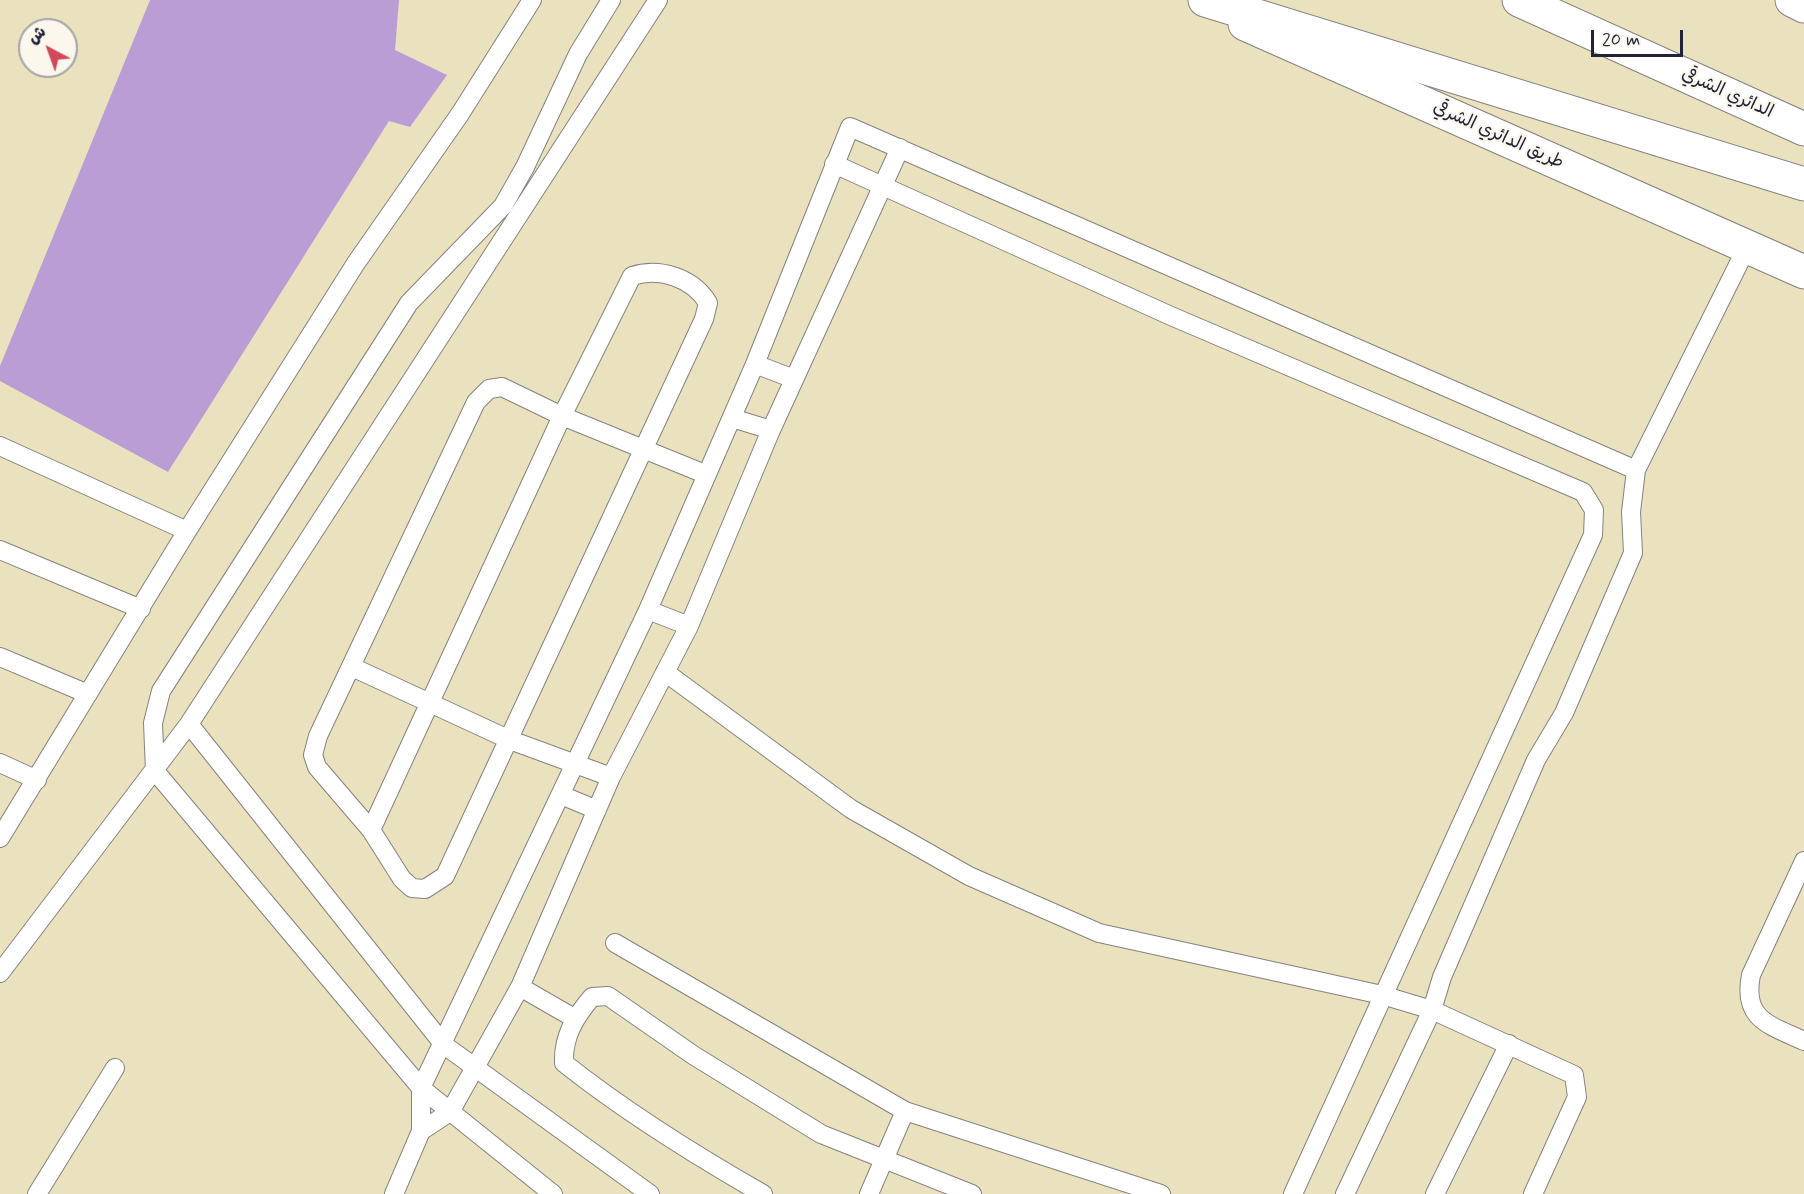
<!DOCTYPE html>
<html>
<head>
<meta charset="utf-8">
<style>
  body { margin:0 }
  #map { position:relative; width:1804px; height:1194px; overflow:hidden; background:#eae2bf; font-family:Mynerve,"Playpen Sans Arabic",sans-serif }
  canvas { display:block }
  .north { position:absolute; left:18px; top:18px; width:60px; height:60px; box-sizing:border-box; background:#fbf7ec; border:2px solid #a4a2a5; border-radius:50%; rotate:319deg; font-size:16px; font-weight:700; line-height:24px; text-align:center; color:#22223b }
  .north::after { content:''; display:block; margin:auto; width:21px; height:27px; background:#d1495b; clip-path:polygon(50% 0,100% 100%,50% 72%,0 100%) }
  .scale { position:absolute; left:1591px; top:30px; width:92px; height:27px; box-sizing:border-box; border:3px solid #22223b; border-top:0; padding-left:8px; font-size:18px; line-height:21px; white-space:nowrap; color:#22223b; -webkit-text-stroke:4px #fbf7ec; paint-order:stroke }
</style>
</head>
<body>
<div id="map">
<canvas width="1804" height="1194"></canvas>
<div class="north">ش</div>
<div class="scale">20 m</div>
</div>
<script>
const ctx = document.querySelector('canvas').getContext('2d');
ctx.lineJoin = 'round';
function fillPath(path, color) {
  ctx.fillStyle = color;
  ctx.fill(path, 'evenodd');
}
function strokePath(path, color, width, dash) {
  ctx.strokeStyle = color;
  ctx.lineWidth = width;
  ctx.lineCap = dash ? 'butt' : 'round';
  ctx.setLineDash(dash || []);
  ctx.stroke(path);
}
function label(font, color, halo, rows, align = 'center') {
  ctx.font = font + ' Mynerve,"Playpen Sans Arabic",sans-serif';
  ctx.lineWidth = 4.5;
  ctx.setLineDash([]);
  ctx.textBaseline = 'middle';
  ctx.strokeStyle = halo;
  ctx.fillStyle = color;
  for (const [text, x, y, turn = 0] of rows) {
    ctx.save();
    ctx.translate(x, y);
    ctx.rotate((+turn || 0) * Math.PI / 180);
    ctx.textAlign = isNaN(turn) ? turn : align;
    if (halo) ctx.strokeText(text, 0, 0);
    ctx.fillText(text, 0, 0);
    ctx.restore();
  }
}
fillPath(new Path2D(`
  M150,0h249l-4,50 52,25 -37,52 -21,-6 -221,351 -168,-91v-15z`), '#bb9dd5');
const lane = new Path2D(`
  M834,164l337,152 412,176 11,18 -1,25 -300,659
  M755,364l39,15
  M732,418l39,12
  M0,446l187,85
  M0,550l141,59
  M648,610l41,16
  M0,657l88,37
  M352,667l158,73 101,37
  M665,672l186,137 118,67 130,57 283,62 50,15 142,65 3,22 -44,97
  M189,724l255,321 206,149
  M0,763l37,17
  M561,795l36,15
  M371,830l191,-414 70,-140c28,-9 61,2 76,27l-4,16 -259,557 -20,13 -13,-1 -10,-9 -31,-49 -54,-63 -4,-12 5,-19 158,-334 13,-13 13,-2 60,29 143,58
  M0,838l187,-307 169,-268 104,-149 72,-114
  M1804,861l-53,114c-9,45 19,50 53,66
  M615,943l290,168 256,83
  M0,973l189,-249 469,-724
  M520,987l54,31
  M421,1131l29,-19 70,-125 91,-210 78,-151 82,-196 129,-282
  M37,1194l78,-126
  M394,1194l27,-63v-43l227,-478 107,-246 95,-237 786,343
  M553,1194l-132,-106 -266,-317 -2,-48 8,-32 248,-388 94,-97 22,-39 53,-113 33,-54
  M763,1194c-70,-40 -136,-81 -199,-131 -1,-27 11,-46 28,-66l16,-1 85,59 128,79 151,60
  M869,1194l36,-83
  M1345,1194l87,-184 10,-33 94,-217 28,-47 69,-160 -2,-41 5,-42 111,-223
  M1435,1194l74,-150`);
const secondary = new Path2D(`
  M1245,24l559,248`);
const highway = new Path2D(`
  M1205,0l599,184
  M1519,0l285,129
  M1792,0l12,6`);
strokePath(lane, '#86827d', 20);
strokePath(secondary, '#86827d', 35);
strokePath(highway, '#86827d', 35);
strokePath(lane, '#fff', 18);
strokePath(secondary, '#fff', 33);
strokePath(highway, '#fff', 33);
label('18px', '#22223b', '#fbf7ec', [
  ["الدائري الشرقي",1727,94,24],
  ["طريق الدائري الشرقي",1498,136,24]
]);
</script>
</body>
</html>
